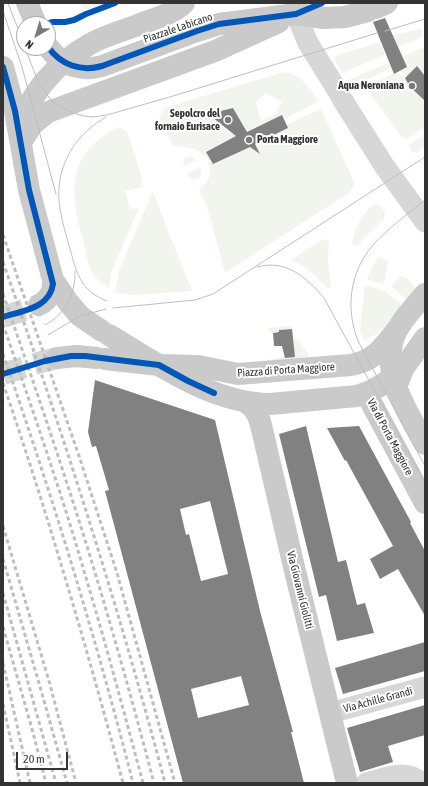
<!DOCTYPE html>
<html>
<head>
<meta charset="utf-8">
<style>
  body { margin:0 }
  #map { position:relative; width:428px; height:786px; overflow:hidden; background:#fff; font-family:"Asap Condensed",sans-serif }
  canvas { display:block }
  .frame { position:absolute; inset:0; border:4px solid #333; pointer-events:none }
  .north { position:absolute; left:16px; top:16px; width:40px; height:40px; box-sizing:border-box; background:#fff; border:1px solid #adadad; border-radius:50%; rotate:218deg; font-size:11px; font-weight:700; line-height:16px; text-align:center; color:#333 }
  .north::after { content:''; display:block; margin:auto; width:14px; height:18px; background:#7a7a7a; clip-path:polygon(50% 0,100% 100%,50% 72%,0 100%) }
  .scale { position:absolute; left:16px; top:752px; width:52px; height:18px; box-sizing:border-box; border:2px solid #333; border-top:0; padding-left:5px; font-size:12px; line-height:14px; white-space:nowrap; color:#333; -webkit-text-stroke:3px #fff; paint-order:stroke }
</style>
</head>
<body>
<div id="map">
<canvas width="428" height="786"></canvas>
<div class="frame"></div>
<div class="north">N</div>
<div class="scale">20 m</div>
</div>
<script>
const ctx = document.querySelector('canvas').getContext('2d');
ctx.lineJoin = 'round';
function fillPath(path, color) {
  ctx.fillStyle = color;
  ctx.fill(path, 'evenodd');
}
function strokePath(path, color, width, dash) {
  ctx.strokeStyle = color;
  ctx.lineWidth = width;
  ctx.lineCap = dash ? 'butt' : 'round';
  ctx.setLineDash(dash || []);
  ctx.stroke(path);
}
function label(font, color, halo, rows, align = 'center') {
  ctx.font = font + ' "Asap Condensed",sans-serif';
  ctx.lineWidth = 4;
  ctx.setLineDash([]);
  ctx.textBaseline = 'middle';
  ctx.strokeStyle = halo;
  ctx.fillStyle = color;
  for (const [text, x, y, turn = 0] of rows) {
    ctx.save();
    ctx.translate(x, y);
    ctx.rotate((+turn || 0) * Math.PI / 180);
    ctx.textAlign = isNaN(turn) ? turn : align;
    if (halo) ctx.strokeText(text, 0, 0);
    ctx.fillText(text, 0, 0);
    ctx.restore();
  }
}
fillPath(new Path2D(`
  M80,3h24l-16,6h-4z
  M420,29l2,1v7l-24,10 -5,-12z
  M380,42l5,13 -43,18 -7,-13v-4z
  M425,47v29l-8,-9 -10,9 -9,-7 3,-12z
  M388,63l3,5 -41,20 -4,-7z
  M287,72c15,5 24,16 31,30l-34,17 -35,12 -43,20 3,6 -2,1 -11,-9 -23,-4 -14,-25 5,-12 116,-35zM266,93l16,9 -6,12 -15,7 -5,-19zM233,108l12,19 -14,7 -21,-19v-2z
  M395,73c9,0 11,9 16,15 5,6 10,10 14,15v24l-18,12 -5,-1 -36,-51z
  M321,109l33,73v3l-4,7 -125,81 -16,-60 -10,-24c9,-6 15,-16 9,-26l3,-2 3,3 73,-36 -1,-3z
  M118,127l9,4 16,50h-2l1,6 -17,4 5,19 9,-2 -27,62 -3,18c-5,-4 -12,-8 -16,-14 -6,-10 -7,-24 -10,-35 -14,-49 -16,-85 35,-112z
  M425,134v13l-8,6 -5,-1 -3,-5 1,-3z
  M188,156l5,1 3,3 -12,7 -1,-7z
  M200,167l1,4v5l-5,4 -5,-1 -4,-5z
  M153,191l14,38 25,62 -58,4 -19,-2 4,-22z
  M374,204l6,1 5,8 -1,6 -20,19 -6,8 -6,-2c3,-16 9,-29 22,-40z
  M323,239l6,3 -1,18 3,27 -3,2c-11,-12 -21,-23 -37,-29z
  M378,257l10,4 -4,23 -16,-4 -1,-2z
  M400,276l6,1 11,12 -9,11 -17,-13z
  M365,285l20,6 15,12 1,4 -24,27 -13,6 -4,-11z
  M290,326l2,3 -13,1v2h-10v-4z
  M293,338l4,1 11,15 -1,4 -39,5 -1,-3 27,-4z`), '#f1f5ed');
fillPath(new Path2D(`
  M385,18l22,49 -13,7 -21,-52z
  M417,66l8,10v25l-15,-14 -5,-9z
  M233,108l14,24 35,-17 6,13 -33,16 5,10 -10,-7 -37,17 -7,-12 30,-16 -28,-22z
  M292,329l3,28 -10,1 -3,-12h-8l-1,-13 6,-1v-2z
  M95,380l120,40 45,191 33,121h-2l13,51h-121l-78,-292 4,-1 -13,-44 -4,1 -4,-15zM210,501l18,73 -27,7 -12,-47 -3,1 -6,-26zM241,676l8,29 -51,13 -7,-29z
  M306,426l32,136 8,-2 11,45 8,-2 9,30 -37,8 -11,-46 -7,2 -40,-163z
  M359,426l52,96 -1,1 15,28v65l-27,-47 -18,10 -10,-20 23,-13 -47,-86 -1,1 -18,-33z
  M425,642v29l-82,23 -8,-26z
  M425,705v30l-37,11 5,16 -33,10 -13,-44z`), '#818181');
strokePath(new Path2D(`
  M3,317l36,-12
  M3,374l31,-10 23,-6`), '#d6d6d6', 22, [22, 11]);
strokePath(new Path2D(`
  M296,14l12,29 31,50
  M342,99l43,68 40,55
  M330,713l95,-26
  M366,783c17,-4 41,-16 55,0`), '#d7d7d7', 21);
strokePath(new Path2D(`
  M27,3l9,21
  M376,8l11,-5
  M48,47c13,18 33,25 54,19l95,-35 22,-7 77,-10 28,4 21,-1 23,-6
  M3,67l12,44 14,79 24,90 15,22 12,14 22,15
  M22,133c2,-37 36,-71 68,-89 14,-8 32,-13 48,-19 14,-6 35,-10 46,-22
  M21,142l12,-18 15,-12 167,-61 64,-29
  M425,294c-9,11 -21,23 -28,36 -20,37 11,83 28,114
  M39,305c10,-5 15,-14 14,-25
  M109,335c49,29 102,68 161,69l87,-8c18,-5 35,-17 48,-30
  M57,358l20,-2 20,2
  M105,359l54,6 39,1 40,8 113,-9c26,-5 32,-19 48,-38
  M399,380l4,-11 22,-31
  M366,393l59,110
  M245,402c10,5 13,13 16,23l33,142 53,216`), '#cacaca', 22);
strokePath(new Path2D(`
  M8,3l16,41
  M3,11l19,56 34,127
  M385,31l40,-12
  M25,48l14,36 12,16 19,12 14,4 9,1 14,-2 66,-19 204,-63
  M106,117c-27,15 -45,41 -47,71 -2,18 6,43 11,61 7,24 10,42 37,52
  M425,200c-17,14 -37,28 -52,45 -24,28 -28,65 -14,98l66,123
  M257,267c29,-8 49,10 67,31l101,185
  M113,308l82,-8 18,-6 212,-137
  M45,325c20,-10 31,-32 30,-54
  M48,335l32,-19 26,-7`), '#bebebe', 1);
strokePath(new Path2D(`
  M3,235l76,221 38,117 58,210
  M3,262c60,172 116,345 162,521
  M3,294c30,87 60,174 87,262 23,75 44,151 64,227
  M3,324c28,82 57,164 81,247 21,70 40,141 59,212
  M3,354c49,141 93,284 130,429
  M3,383c45,132 84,265 120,400
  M3,526l46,155 27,102
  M3,559l40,138 24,86
  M3,593l53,190
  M3,627l29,102 14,54
  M3,663l27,120
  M3,704l17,79`), '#bebebe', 3, [4, 3]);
strokePath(new Path2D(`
  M46,24l7,-2h12l9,-2 12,-6 29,-11
  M48,47c13,18 33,25 54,19l95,-35 22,-7 77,-10 26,-11
  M3,67l12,44 14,79 24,94c-3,24 -31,27 -50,33
  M3,374l42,-13 26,-5h14l74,9 29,16 26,12`), '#0057b8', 6);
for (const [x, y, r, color] of [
  [412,86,4,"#7a7a7a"],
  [228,120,4,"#7a7a7a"],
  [249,140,4,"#7a7a7a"]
]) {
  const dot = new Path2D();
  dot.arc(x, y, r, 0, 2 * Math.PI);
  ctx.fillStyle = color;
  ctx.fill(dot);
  strokePath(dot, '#fff', 1.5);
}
label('11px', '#333', '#fff', [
  ["Piazzale Labicano",178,28,-19],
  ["Piazza di Porta Maggiore",286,370,-4],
  ["Via di Porta Maggiore",390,437,62],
  ["Via Giovanni Giolitti",300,590,76],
  ["Via Achille Grandi",378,700,-15]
]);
label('bold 11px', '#333', '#fff', [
  ["Aqua Neroniana",404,86],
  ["Sepolcro del",220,114],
  ["fornaio Eurisace",220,127],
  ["Porta Maggiore",257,140,"left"]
], 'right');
</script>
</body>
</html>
